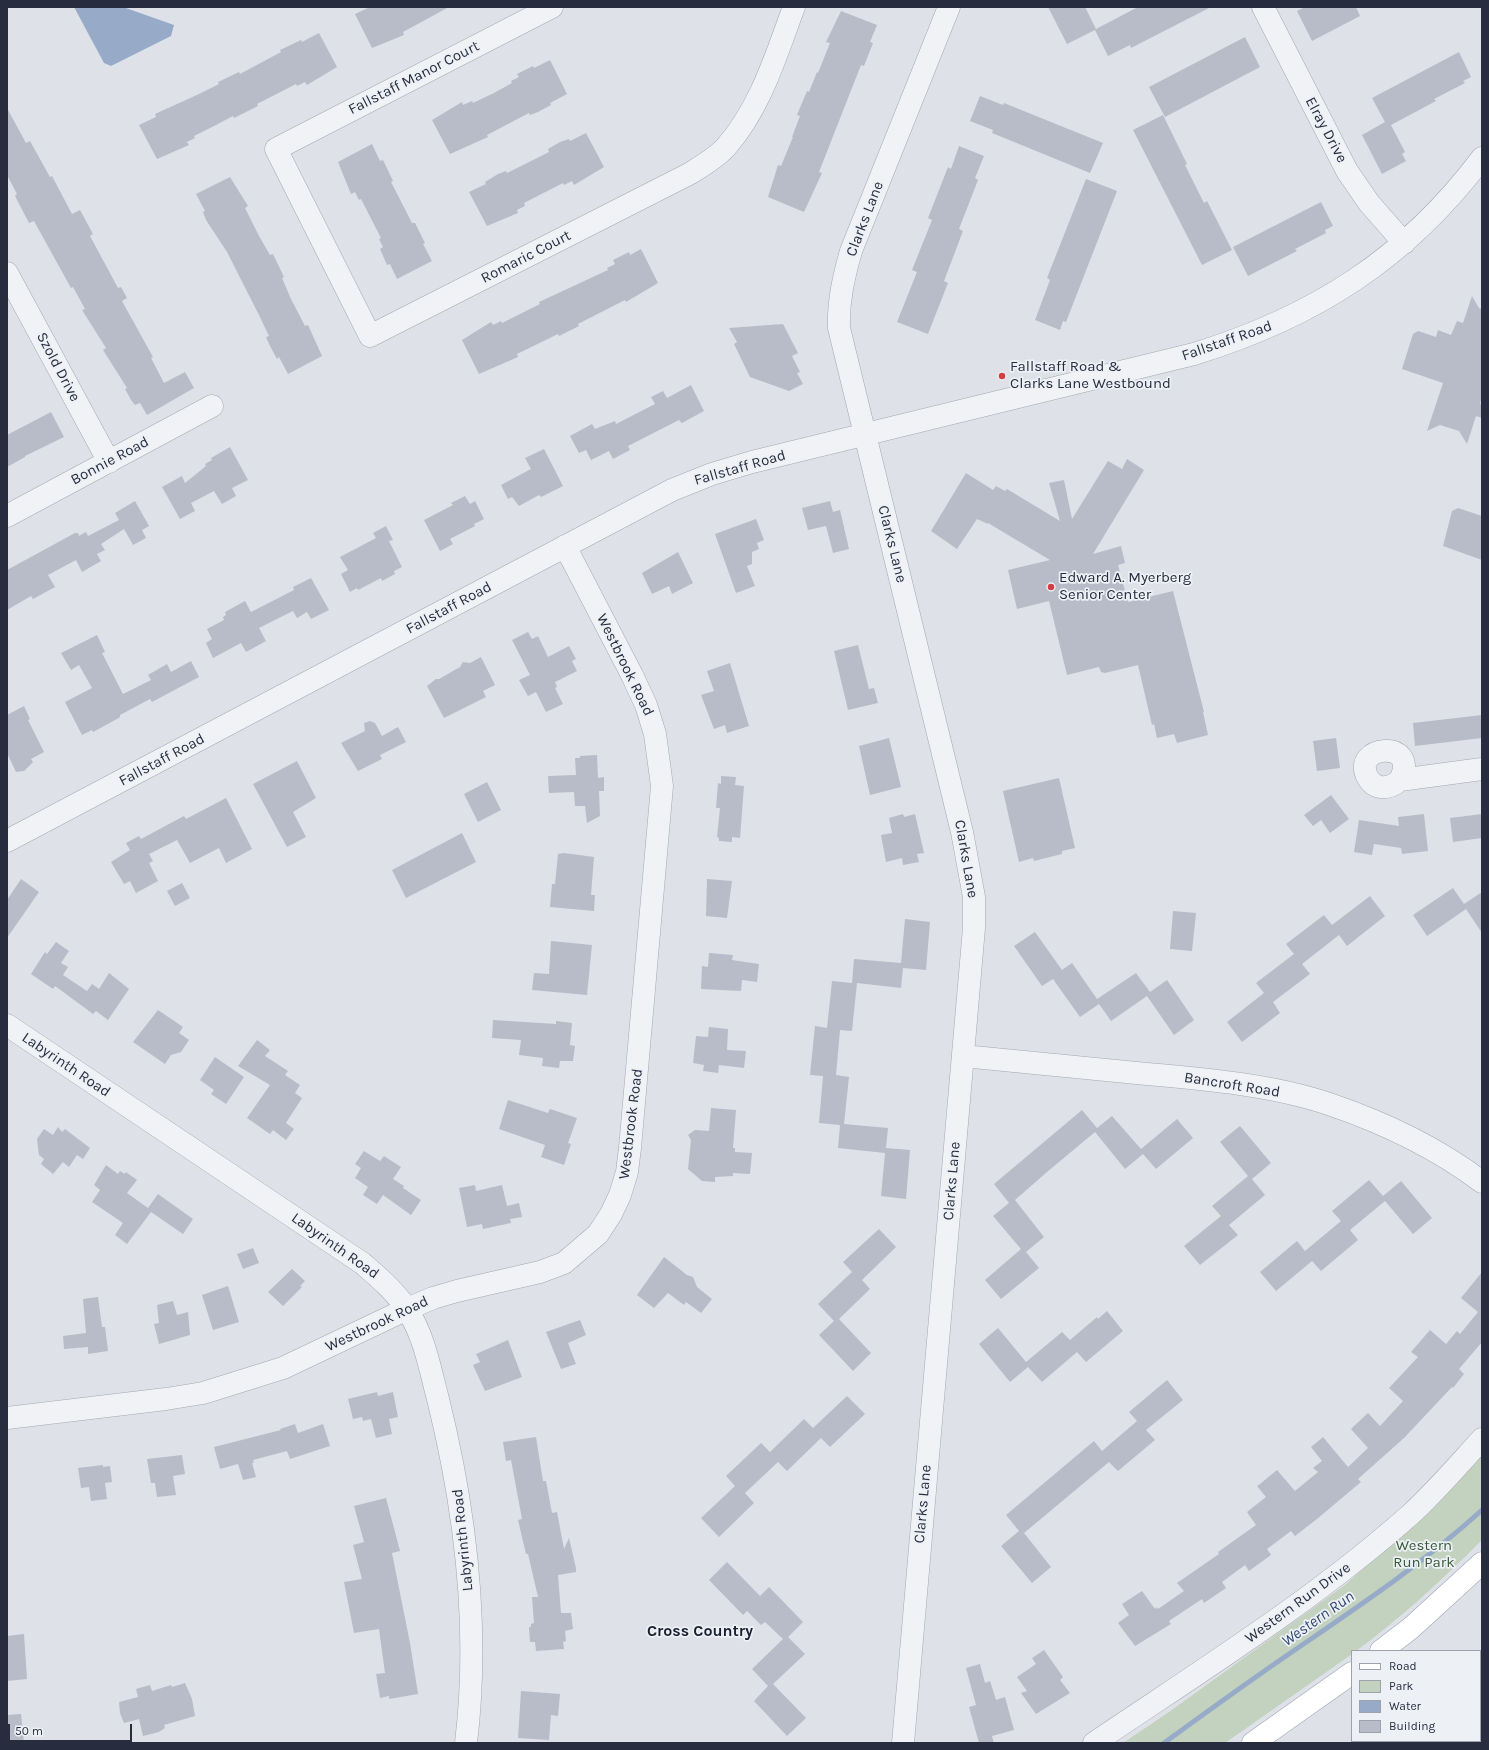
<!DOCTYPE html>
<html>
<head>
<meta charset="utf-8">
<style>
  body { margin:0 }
  #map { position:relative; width:1489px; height:1750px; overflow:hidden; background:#dee1e8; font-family:Karla,sans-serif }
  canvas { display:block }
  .frame { position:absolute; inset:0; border:8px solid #272d3f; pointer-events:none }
  .legend { position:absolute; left:1351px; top:1650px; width:130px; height:92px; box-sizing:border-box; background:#edf0f5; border:1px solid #9ea2ac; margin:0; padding:5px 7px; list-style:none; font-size:12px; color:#272d3f }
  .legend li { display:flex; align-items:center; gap:8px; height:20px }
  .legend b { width:20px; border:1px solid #9ea2ac }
  .scale { position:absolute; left:8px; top:1724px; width:124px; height:18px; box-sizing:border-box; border:2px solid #272d3f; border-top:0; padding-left:5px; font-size:12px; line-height:14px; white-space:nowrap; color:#272d3f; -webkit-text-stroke:3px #edf0f5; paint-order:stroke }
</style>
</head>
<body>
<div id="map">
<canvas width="1489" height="1750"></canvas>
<div class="frame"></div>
<ul class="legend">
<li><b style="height:5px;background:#fff"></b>Road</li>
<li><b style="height:11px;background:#c2d2bf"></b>Park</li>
<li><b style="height:11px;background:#97abc9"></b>Water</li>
<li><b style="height:11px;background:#b8bcc8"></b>Building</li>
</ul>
<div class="scale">50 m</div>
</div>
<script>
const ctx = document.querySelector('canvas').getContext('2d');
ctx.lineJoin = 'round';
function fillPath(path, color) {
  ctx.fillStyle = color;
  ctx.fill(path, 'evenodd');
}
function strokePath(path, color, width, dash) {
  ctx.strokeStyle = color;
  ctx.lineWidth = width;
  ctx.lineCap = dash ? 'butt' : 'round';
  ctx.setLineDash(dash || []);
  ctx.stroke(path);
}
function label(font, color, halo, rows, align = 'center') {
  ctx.font = font + ' Karla,sans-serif';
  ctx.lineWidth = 3.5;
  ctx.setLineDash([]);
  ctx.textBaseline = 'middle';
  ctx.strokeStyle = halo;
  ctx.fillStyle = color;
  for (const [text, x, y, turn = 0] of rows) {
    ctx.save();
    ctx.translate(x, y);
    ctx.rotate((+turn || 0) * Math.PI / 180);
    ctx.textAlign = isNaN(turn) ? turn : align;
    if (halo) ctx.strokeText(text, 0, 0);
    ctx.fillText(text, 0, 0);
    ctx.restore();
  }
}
fillPath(new Path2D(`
  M1482,1452v88c-40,40 -81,78 -126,111h-4v3l-127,89h-102l46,-31 176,-127 91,-82z`), '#c2d2bf');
fillPath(new Path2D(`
  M74,7h49l51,18 -3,11 -60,30 -7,-3z`), '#97abc9');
strokePath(new Path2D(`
  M1164,1743c48,-35 95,-69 144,-102 60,-41 120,-82 174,-131`), '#97abc9', 5);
fillPath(new Path2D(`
  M370,7h79l-46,25 1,3 -32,13 -17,-34z
  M1048,7h37l11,22 42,-22h73l-80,41 -1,-3 -22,11 -13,-26 -28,14z
  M1305,7h51l4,9 -48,25 -15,-30z
  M841,11l36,14 -7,17 3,1 -9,23 -3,-1 -42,107 3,1 -18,39 -36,-15 10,-32 3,1 12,-29h-1l8,-21 -3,-1 10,-24 2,1 8,-20 1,1 12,-30 -4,-1z
  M319,33l18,34 -30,18 -2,-3 -8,4 -1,-2 -39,20 1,2 -24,12 -1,-2 -17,9 -22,11 1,2 -8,4 2,3 -32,14 -18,-34 17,-8 -1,-3 44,-20 20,-10 -1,-2 21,-10 1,2 41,-22 -1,-2 21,-10 1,2z
  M1245,37l15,30 -95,50 -16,-30z
  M1459,52l12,25 -8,4 2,2 -31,16 2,2 -45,24 14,27 -3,2 4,7 -24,13 -20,-39 23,-13 -13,-24z
  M550,60l17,34 -17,9 1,2 -13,7 -8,3 -1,-2 -42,22 1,2 -38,17 -18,-34 30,-18 1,3 9,-4 1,2 21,-10 18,-10 -1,-2 8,-4 -2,-3 16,-8 1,2z
  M980,96l23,9 1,-2 99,40 -13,30 -98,-40 1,-3 -23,-9z
  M7,108l19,35 4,-2 20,36 2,-1 20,38 8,-4 13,24 -3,2 28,52 3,-1 6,11 -5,3 31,56 -2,1 13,25 21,-11 9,16 -47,27 -7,-12 -5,2 -4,-5 -6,-11 2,-1 -24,-38 3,-2 -24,-38 3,-1 -12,-22 -2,1 -37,-67 -5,2 -14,-27 2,-2 -10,-19z
  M1163,115l24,49 -2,1 19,38 3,-2 25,49 -30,15 -69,-135z
  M586,133l18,34 -30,18 -2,-4 -8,4 -1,-2 -39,20 1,3 -8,4 1,3 -31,13 -18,-34 17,-8 -1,-2 13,-8 8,-3 1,2 42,-21 -1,-3 12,-7 9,-3 1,2z
  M372,144l8,17 3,-1 10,21 -2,1 21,41h3l10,20 -2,1 9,17 -35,18 -7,-15 -3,1 -7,-16 3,-2 -4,-8 2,-1 -20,-39 -2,1 -4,-8 -4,2 -13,-32z
  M959,146l25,10 -9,22 3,2 -19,49 4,2 -19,50 4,2 -20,51 -31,-12 20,-50 -5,-2 20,-50 -4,-2 20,-51 3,2z
  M230,177l18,29 -3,2 14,28 11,19 3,-1 11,23 -2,1 9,21 14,27 3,-1 14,31 -34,18 -9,-17 -2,2 -7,-13 -4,-9 3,-1 -10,-21 -32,-63 -21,-32 -3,-8 2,-1 -9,-17z
  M1086,179l31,12 -51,131 -3,-1 -3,9 -25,-10 15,-40 -3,-2z
  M1321,202l12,24 -8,4 1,3 -31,16 2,2 -49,25 -15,-29z
  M641,249l17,34 -32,19 -1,-2 -47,24 1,2 -20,10 -1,-2 -41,20 1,3 -39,17 -17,-34 29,-18 2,3 8,-4 1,2 38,-19 -1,-2 69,-32 -1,-2 8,-4 -2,-4 16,-8 1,3z
  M1472,296l7,12 3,1v88l-2,6 2,4v11l-6,-2 -9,28 -8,-13 -19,-6 -13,6 16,-48 -41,-14 11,-35 5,-3 18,6 2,-7 13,5 6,-14 6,2z
  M783,324l15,29 -6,3 8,16 -3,1 6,11 -14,7 -39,-14 -16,-33 3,-2 -8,-14z
  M691,385l13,26 -22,12 -3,-3 -51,26 2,4 -17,9 -4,-8 -18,9 -5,-10 -7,3 -9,-17 22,-12 3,5 20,-8 1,3 39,-20 -4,-7 12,-6 4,7z
  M51,412l13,25 -39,19v1l-18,10v-32z
  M230,447l18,33 -16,8 4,8 -14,8 -8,-13 -23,12 4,8 -15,8 -18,-32 20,-11 3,7 21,-17 -1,-2 7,-4 -1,-2z
  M544,449l19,37 -22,11 -2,-2 -20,11 -7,-9 -4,2 -7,-14 30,-16 -6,-11z
  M1127,459l17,11 -51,84 28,-8 4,17 -7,2 10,37 45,-11 31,121h-1l5,23 -31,8 -3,-9 -17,4 -3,-14 -2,1 -14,-60 -33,8 -4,-1 -2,-5 -32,8 -18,-74 -32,8 -9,-39 42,-10 -62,-37v1l-11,-5 -20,30 -26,-18 35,-58 27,17 3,-4 9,5 2,-2 53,32 -11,-38 15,-3 8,39 36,-58 14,8z
  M465,496l5,8 5,-3 9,18 -10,5 1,2 -25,13 3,5 -13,7 -16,-31 29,-15 -2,-2z
  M135,501l14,25 -7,4 4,8 -13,7 -9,-16 -23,15 4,6 -8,4 4,7 -19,11 -6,-12 -28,15 7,12 -22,12 -2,-3 -24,14v-40l68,-37h3l1,3 7,-4 2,4 31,-16 -4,-7z
  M830,501l3,11 7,-2 9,39 -16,4 -7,-27 -18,4 -6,-22z
  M1458,508l24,8v44l-39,-14 9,-35z
  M756,519l8,21 -7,3 2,6 -7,3v12l-5,2 8,20 -19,7 -21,-59z
  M386,526l7,14 -4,1 13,26 -8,4 1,3 -13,7 -1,-3 -23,12 -1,-2 -7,4 -9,-18 7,-4 -8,-13 36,-19 -3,-5z
  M678,552l15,31 -21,11 -3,-8 -17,8 -10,-21z
  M311,578l18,32 -18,9 -4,-7 -10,6 -4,-7 -34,17 7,13 -20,11 -5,-9 -28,15 -7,-15 6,-4 -5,-10 17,-9 -1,-3 3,-2 -1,-3 20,-11 6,11 43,-22 -1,-3z
  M528,632l4,7 6,-3 10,21 21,-11 7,13 -4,2 5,10 -22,11 2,5 -2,1 8,16 -17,8 -10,-20 -8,4 -9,-16 11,-5 -18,-35z
  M97,635l8,17 -3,1 21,41 28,-14 -3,-5 19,-11 4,8 20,-11 8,16 -47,25 -2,-3 -30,16v2l-3,2 -24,13 -1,-2 -10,5 -17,-33 27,-14 -13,-23 -8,5 -10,-17z
  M858,645l11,44 5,-1 4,15 -30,7 -14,-59z
  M481,657l14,28 -12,6 3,6 -42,21 -17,-32 9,-7h3l21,-12 3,-5 7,1z
  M730,663l19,63 -22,7 -2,-8 -11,4 -13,-34 13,-4 -7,-20z
  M24,706l6,13 -2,1 16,32 -13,7 2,3 -9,9 -8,1 -9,-19v-38z
  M1482,715v23l-67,8 -2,-23z
  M370,721l5,2 7,13 16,-9 8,15 -26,13 2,4 -24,12 -17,-28 24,-12 -1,-8z
  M889,738l12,49 -31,8 -11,-49z
  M1336,738l4,30 -23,3 -4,-30z
  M597,755l1,23 6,-1v14h-5l1,25 -13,7 -2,-17h-10l-1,-14 -25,1 -1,-17 28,-1 -1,-17h5v-2z
  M297,761l19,37 -23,14 13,25 -19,10 -34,-63z
  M721,776l15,1 -1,8 9,1 -4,52 -8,-1v5l-13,-1v-3l-2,-1 3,-29h-4l2,-25 3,1z
  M1059,778l16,70 -13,3v3l-28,7 -1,-3 -14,4 -16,-71z
  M487,782l14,28 -23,12 -14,-28z
  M1331,795l18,24 -19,14 -9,-13 -8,6 -9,-11z
  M226,798l26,51 -26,14 -7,-15 -29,15 -13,-23 -28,14 4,7 -4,2 9,18 -22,12 -6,-12 -6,3 -13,-22 19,-12 -4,-7 13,-7 2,3 43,-23 2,3z
  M903,814l1,3 11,-3 9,39 -7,1 2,8 -16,3 -1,-7 -16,4 -5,-27 11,-2 -3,-15z
  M1424,814l4,37 -26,3 -1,-6 -27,-4 -2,11 -18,-3 5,-32 40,6 -1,-9z
  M1482,814v24l-29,4 -3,-24z
  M462,833l14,29 -70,36 -14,-28z
  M564,853l30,4 -3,38h4l-1,16 -44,-4 2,-23h3l3,-30z
  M21,879l18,13 -32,46v-38z
  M707,879l25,2 -5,37 -21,-2z
  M182,883l8,15 -15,8 -8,-15z
  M1453,888l11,16 18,-12v41l-16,-24 -39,27 -14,-21z
  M1370,896l15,20 -38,30 -8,-11 -37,29 8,10 -37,28 7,11 -38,29 -15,-20 37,-29 -8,-10 38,-29 -8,-10 38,-29 8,10z
  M1173,911l23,2 -4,38 -22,-2z
  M905,919l25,3 -4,48 -23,-2 -2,20 -44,-5 -5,48 -12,-1 -4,45 13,2 -5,47 44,4 -2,20 24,2 -4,49 -25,-3 4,-43 -47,-5 2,-23 -21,-2 4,-47 -13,-1 5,-49 12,2 5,-47 20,2 2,-24 47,4z
  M1035,932l27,38 10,-7 25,36 39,-26 14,19 17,-12 27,40 -20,15 -27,-39 -36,25 -12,-17 -19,13 -27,-38 -11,7 -28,-40z
  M551,941l41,4 -5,50 -55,-5 2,-17 15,1z
  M56,942l13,9 -8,12 7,4 -5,8 24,16 5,-7 7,5 10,-16 20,16 -21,31 -12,-9 -3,3 -38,-28 -2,3 -22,-15 14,-22 2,2z
  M709,953l24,2 -1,5 27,4 -2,18 -15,-2 -1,11 -40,-2 1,-23 6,1z
  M158,1010l25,17 -4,6 10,7 -8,12 -10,3 -6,9 -32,-22z
  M493,1020l63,4v-3l16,2 -2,22 5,1 -2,15h-13l-1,7 -17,-2 1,-8 -24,-3 2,-15 -29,-2z
  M709,1027l19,2 -1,21 19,1 -2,17 -25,-3 -1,8 -15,-2 1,-6 -11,-2 3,-27 12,1z
  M257,1040l13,10 -5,6 23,15 -3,4 15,10 -5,8 7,5 -16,25 8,6 -8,11 -13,-10 -3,4 -23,-16 23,-33 -32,-19z
  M215,1057l29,20 -18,27 -15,-10 3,-4 -14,-10z
  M508,1100l40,13 2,-4 27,9 -9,25 3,1 -7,21 -23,-8 4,-12 -46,-16z
  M711,1108l25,2 -3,38h2v4l17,1 -2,21 -17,-1v3l-18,1v5l-13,-1 -14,-12 3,-29 -3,-5 7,-5 14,1z
  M1082,1110l15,18 15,-12 29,33 36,-30 16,19 -37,31 -13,-15 -18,15 -30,-37 -48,40 -32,28 29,37 -18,15 13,16 -38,31 -16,-19 36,-31 -28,-33 16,-13 -15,-19z
  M1240,1126l31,37 -19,16 13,16 -36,30 9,10 -38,30 -16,-19 37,-30 -9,-10 36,-30 -28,-34z
  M58,1127l4,5 3,-3 25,19 -7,11 -6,-4 -8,12 -6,-5 -10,12 -12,-10 3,-5 -5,-4 -2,-16 7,-10 9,6z
  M364,1151l16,10 4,-5 17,11 -8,12 11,7 -1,2 18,12 -10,15 -28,-20 -6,9 -14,-9 5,-8 -13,-9 6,-10 -6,-4z
  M106,1165l12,9 2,-3 5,3 1,-2 11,8 -10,13 21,15 10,-14 35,25 -10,15 -32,-22 -24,32 -12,-9 8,-12 -31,-21 8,-12 -6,-5z
  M1369,1180l14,16 18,-15 31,37 -19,16 -28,-33 -35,29 8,10 -37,31 -9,-10 -36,30 -16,-19 37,-31 8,10 36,-30 -9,-10z
  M475,1185l1,6 26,-6 5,21 12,-3 3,14 -12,2 1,4 -28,6 -1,-5 -15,3 -8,-39z
  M879,1229l17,18 -34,33 8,9 -31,30 32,34 -18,18 -34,-36 15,-14 -16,-17 34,-32 -9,-10z
  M253,1248l6,15 -16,6 -6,-15z
  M664,1257l23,18 6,2 4,10 15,12 -11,14 -15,-11 -2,3 -16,-12 -14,15 -17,-13z
  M292,1269l13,12 -5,5 2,1 -19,19 -15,-14z
  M1482,1272v70l-23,27 5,5 -11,14 -1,-1 -48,51 -46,41 3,3 -44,37 -22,17 -4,-5 -24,18 4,6 -22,16 -4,-6 -23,17 4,6 -22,15 -2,-4 -33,22 2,3 -36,22 -17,-23 11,-8 -7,-11 20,-13 13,18 2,-2 1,2 26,-18 -7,-8 42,-29 -1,-2 38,-27 -9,-13 19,-15 -9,-11 3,-2 17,-14 18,21 23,-19 -5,-4 9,-7 -11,-14 12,-10 25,30 20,-19 -17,-19 17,-16 12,13 23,-25 -14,-13 29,-31 -7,-5 19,-22 16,14 11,-13 3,3 18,-22 -17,-14z
  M228,1286l11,36 -26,8 -11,-35z
  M98,1297l4,30h3l3,24 -20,3v-7l-24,2 -1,-13 23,-3 -3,-34z
  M173,1301l4,14 11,-3 2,23 -31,9 -5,-20 5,-1 -2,-18z
  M1107,1311l16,20 -37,31 -9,-10 -35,30 -14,-15 -18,15 -31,-38 19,-16 28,34 36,-30 8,8 27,-23 1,2z
  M580,1320l6,15 -18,8 8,21 -15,5 -15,-37z
  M508,1340l14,37 -37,14 -12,-26 7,-3 -4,-8z
  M1167,1380l16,20 -37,30 9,10 -37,31 -9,-9 -85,71 27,34 -19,16 -31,-37 18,-15 -13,-16 88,-74 8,10 35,-30 -8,-9z
  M377,1392l1,4 15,-4 5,25 -9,2 3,15 -16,4 -5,-19 -8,2 -1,-4 -9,2 -5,-20z
  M847,1396l18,18 -35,33 -9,-9 -34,33 -9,-9 -33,31 9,10 -35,34 -18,-19 34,-32 -9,-10 35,-33 9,9 34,-33 9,9z
  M295,1424l3,9 25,-9 7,22 -40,13 -3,-8 -34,9 1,3h-2l4,14 -13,3 -5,-16 -18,5 -6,-22 67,-17 -1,-1z
  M536,1437l7,44h3l6,32 5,-1 7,37 5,-11 7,30v4l-18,3 3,38h10l2,16 -8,2 1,10 -3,1 1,7 -28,2 -1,-9h-5l-1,-15h2v-3l3,-1 -2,-26h6l-10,-43h-2l-8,-34 4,-1 -11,-59 -5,1 -3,-19z
  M182,1455l3,19 -12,2 3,19 -19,2 -2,-14h-4l-4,-24z
  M103,1465v2l7,-1 2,16 -7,1 2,16 -16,2 -2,-14 -8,1 -3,-20z
  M386,1498l14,53 -8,2 18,90 8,51 -29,5v-3l-9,2 -4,-24 9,-1 -6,-44 -25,4 -10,-51 18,-3 -9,-34 11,-3 -10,-36z
  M727,1562l33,34 9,-9 34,35 -15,15 17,17 -32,30 33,34 -19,18 -33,-35 14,-15 -16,-17 31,-30 -18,-17 -4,3 -14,-14 -4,4 -34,-35z
  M24,1634l3,45 -20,2v-45z
  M1044,1650l19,27 -3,3 10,13 -34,21 -15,-21 6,-2 -10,-14 19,-13 -4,-6z
  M980,1664l5,19 5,-2 6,19 9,-3 9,33 -22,6 2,7h-15l-10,-36 7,-2 -10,-37z
  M185,1683l7,16 3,17 -31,9 1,3 -6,4 -16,4 -4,-17 -15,4 -4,-10 -1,-11 19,-5 -2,-8 14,-4 2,6 19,-6 1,2z
  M521,1691l39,3 -2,22 -7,-1 -2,25 -31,-2z
  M21,1714l3,29h-17v-28z`), '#b8bcc8');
const minor = new Path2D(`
  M552,7l-276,142 94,187 319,-162c13,-8 27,-16 37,-27 35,-40 50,-92 68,-140
  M1263,7l84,164 22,32 35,40
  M7,273l102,189
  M7,516l205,-110
  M1400,780c21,-42 -51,-35 -32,-2 8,13 22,11 32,2l82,-11
  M7,841l665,-351 40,-16 40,-12 442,-108c120,-37 212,-95 288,-196
  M7,1025l355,238c16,14 32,27 44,45 18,26 24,61 32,91 28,113 42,228 28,344
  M963,1056c61,6 123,12 184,18 58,5 126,11 182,30 53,18 108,44 153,78
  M7,1418l159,-19 37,-6 80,-25 124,-59 26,-11 24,-7 83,-19 24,-9 34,-29 13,-20 9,-19 7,-23 3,-24 32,-362 -7,-52 -9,-29 -14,-30 -67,-129
  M903,1743l71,-815v-31l-12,-65 -123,-504c-1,-28 5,-52 12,-77l98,-244
  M1094,1743c108,-73 219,-142 317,-229 25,-23 48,-50 71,-75`);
const major = new Path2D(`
  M1381,1651l30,-23 71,-65
  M1253,1743l99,-70`);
strokePath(minor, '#a3a7b2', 23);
strokePath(major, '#9da4b4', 23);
strokePath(minor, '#f0f2f6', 22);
strokePath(major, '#fff', 22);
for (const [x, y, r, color] of [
  [1002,376,4,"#d13e47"],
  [1051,587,4,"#d13e47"]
]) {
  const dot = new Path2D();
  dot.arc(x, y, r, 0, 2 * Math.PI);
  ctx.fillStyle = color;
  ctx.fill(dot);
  strokePath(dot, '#edf0f5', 1.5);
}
label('15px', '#272d3f', '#edf0f5', [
  ["Fallstaff Manor Court",414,78,-27],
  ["Elray Drive",1326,130,62],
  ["Clarks Lane",865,219,-69],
  ["Romaric Court",526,257,-27],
  ["Fallstaff Road",1227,341,-19],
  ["Szold Drive",58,367,62],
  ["Bonnie Road",110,461,-28],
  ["Fallstaff Road",740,468,-16],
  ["Clarks Lane",892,544,76],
  ["Fallstaff Road",449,608,-28],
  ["Westbrook Road",625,665,64],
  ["Fallstaff Road",162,760,-28],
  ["Clarks Lane",966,859,80],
  ["Labyrinth Road",66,1065,34],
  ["Bancroft Road",1232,1085,9],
  ["Westbrook Road",631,1124,-83],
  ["Clarks Lane",952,1181,-85],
  ["Labyrinth Road",335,1246,35],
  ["Westbrook Road",377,1324,-25],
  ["Clarks Lane",923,1504,-85],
  ["Labyrinth Road",463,1540,-96],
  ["Western Run Drive",1298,1603,-36]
]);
label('15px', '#272d3f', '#edf0f5', [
  ["Fallstaff Road &",1010,367],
  ["Clarks Lane Westbound",1010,384],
  ["Edward A. Myerberg",1059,578],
  ["Senior Center",1059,595]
], 'left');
label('15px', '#375b34', '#edf0f5', [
  ["Western",1424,1546],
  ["Run Park",1424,1563]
]);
label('italic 16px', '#304874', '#edf0f5', [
  ["Western Run",1318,1619,-35]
]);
label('bold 16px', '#191f30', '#edf0f5', [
  ["Cross Country",700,1631]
]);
</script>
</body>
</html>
